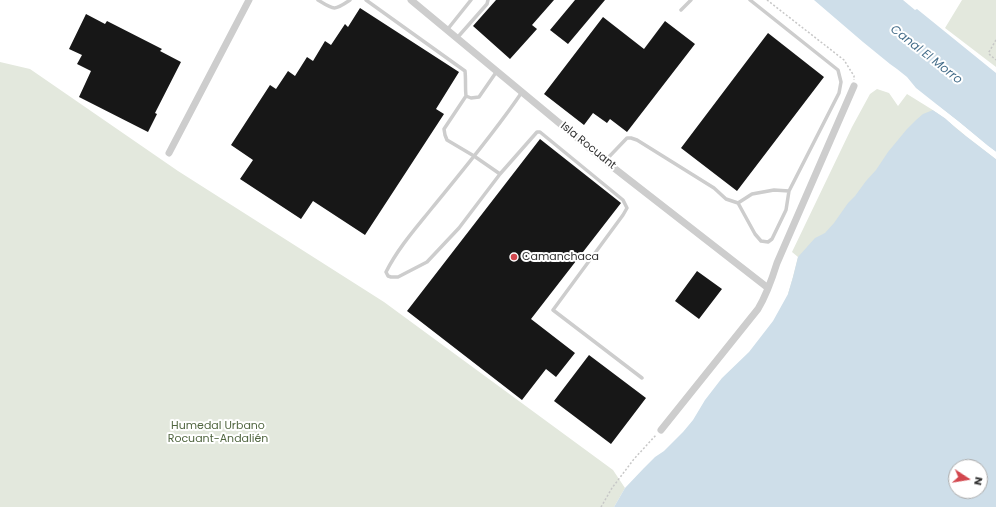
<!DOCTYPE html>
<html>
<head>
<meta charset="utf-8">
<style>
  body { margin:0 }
  #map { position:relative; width:996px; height:507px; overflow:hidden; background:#fff; font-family:Poppins,sans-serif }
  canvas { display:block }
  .north { position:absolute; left:948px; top:459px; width:40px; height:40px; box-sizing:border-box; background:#fff; border:1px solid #acacac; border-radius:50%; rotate:102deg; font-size:11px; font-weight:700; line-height:16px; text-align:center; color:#303030 }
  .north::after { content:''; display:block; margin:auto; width:14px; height:18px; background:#d2474e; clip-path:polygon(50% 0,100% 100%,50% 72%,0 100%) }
</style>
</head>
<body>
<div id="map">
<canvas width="996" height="507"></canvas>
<div class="north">N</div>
</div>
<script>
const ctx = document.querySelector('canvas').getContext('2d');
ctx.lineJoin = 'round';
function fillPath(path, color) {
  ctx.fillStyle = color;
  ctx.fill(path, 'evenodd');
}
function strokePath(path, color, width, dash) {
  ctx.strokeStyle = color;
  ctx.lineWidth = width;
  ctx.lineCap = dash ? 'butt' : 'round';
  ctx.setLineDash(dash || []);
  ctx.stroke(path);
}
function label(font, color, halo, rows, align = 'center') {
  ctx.font = font + ' Poppins,sans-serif';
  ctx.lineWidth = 4;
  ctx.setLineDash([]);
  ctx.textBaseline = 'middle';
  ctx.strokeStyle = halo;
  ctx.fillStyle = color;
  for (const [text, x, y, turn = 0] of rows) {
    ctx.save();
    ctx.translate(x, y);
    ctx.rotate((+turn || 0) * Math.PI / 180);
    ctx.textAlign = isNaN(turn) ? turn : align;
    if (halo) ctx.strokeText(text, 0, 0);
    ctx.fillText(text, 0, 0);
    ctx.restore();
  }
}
fillPath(new Path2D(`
  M962,0h34v67l-51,-39z
  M0,62l30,7 148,102 206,131 229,168 12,18 -11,19h-614z
  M877,89l12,4 9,13 9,-12 29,18 60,47 -208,135 5,-17 5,-20 -6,-5 60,-125 18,-33z`), '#e3e8dd');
fillPath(new Path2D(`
  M814,0h89l12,10 2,-1 79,64v79l-8,-6 -29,-24 -43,-34 -9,-11 -10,-8 -7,-5 -27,-22z
  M933,110l12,8 12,11 39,30v348h-382l11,-19 19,-20 11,-11 9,-6 19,-19 10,-12 12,-20 17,-22 27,-26 24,-31 15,-27 5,-17 5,-20 17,-19 10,-5 9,-10 14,-20 7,-7 11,-15 10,-11 12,-18 19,-23 9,-9 7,-6zM956,467h24v24h-24z`), '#cedee9');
fillPath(new Path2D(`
  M937,105l22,17 29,24 8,6v2l-9,-6 -29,-25 -22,-17z
  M934,109l12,7 21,19 24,17 5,4v3l-30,-23 -21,-18 -12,-8z`), '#fff');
fillPath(new Path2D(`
  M496,0h58l-22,25 5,4 -27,30 -37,-33z
  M575,0h30l-37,44 -18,-14z
  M360,8l99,64 -23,37 8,5 -79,121 -52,-34 -12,18 -61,-40 13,-19 -22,-15 39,-60 6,4 12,-18 7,5 12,-19 6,4 12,-20 6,4 14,-21 3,3z
  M86,14l19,10 2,-3 55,28 -2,2 21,11 -26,51 2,1 -9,18 -69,-35 12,-26 -14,-7 5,-9 -13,-6z
  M603,17l41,32 21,-28 30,23 -68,88 -17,-13 -3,4 -14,-10 -9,12 -40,-31z
  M768,33l56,44 -87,114 -56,-43z
  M540,139l81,64 -90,116 44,34 -19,24 -10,-8 -24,31 -115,-89z
  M697,271l25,18 -23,30 -24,-18z
  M589,355l57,43 -35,46 -57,-43z`), '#171717');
strokePath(new Path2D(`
  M767,0l77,60 10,16v4
  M996,40l-7,12v2l7,6
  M601,507l11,-19 22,-29 22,-24`), '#c7c7c7', 1.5, [2, 2]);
strokePath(new Path2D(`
  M318,0c16,10 16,11 32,0
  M366,0l99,71c1,9 0,16 1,25l5,2 8,-1 18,-26
  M681,10l10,-10
  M447,30l24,-30
  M457,38l30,-34 1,-4
  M522,92c-27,40 -59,78 -90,116 -16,20 -34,40 -46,64l2,4 3,1h7l29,-15 32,-34 41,-54 37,-42h3l83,68 4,8 -4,7 -70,95 89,68
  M466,96l-22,33 1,6 2,5 27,16 26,18
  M605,161l22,-23h4l6,2 77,48 12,11 12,4 17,31 6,7 7,1 4,-3 14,-29 3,-19 50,-98 2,-11 -3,-12 -88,-70
  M738,203l14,-9 22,-4 15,1`), '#cdcdcd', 3.5);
strokePath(new Path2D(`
  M411,0l194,161 163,127
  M169,153l80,-153
  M661,430l97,-121c9,-15 14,-30 19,-46l77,-177`), '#cdcdcd', 7);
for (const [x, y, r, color] of [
  [514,257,4,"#d2474e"]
]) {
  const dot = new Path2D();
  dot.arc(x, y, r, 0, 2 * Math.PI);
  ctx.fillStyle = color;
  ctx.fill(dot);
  strokePath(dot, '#fff', 1.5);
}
label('11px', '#303030', '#fff', [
  ["Isla Rocuant",588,146,39]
]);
label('11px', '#303030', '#fff', [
  ["Camanchaca",522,257]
], 'left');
label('11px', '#526742', '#fff', [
  ["Humedal Urbano",218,426],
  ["Rocuant-Andalién",218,439]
]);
label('italic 12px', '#466e8a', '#fff', [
  ["Canal El Morro",926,55,38]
]);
</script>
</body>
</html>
